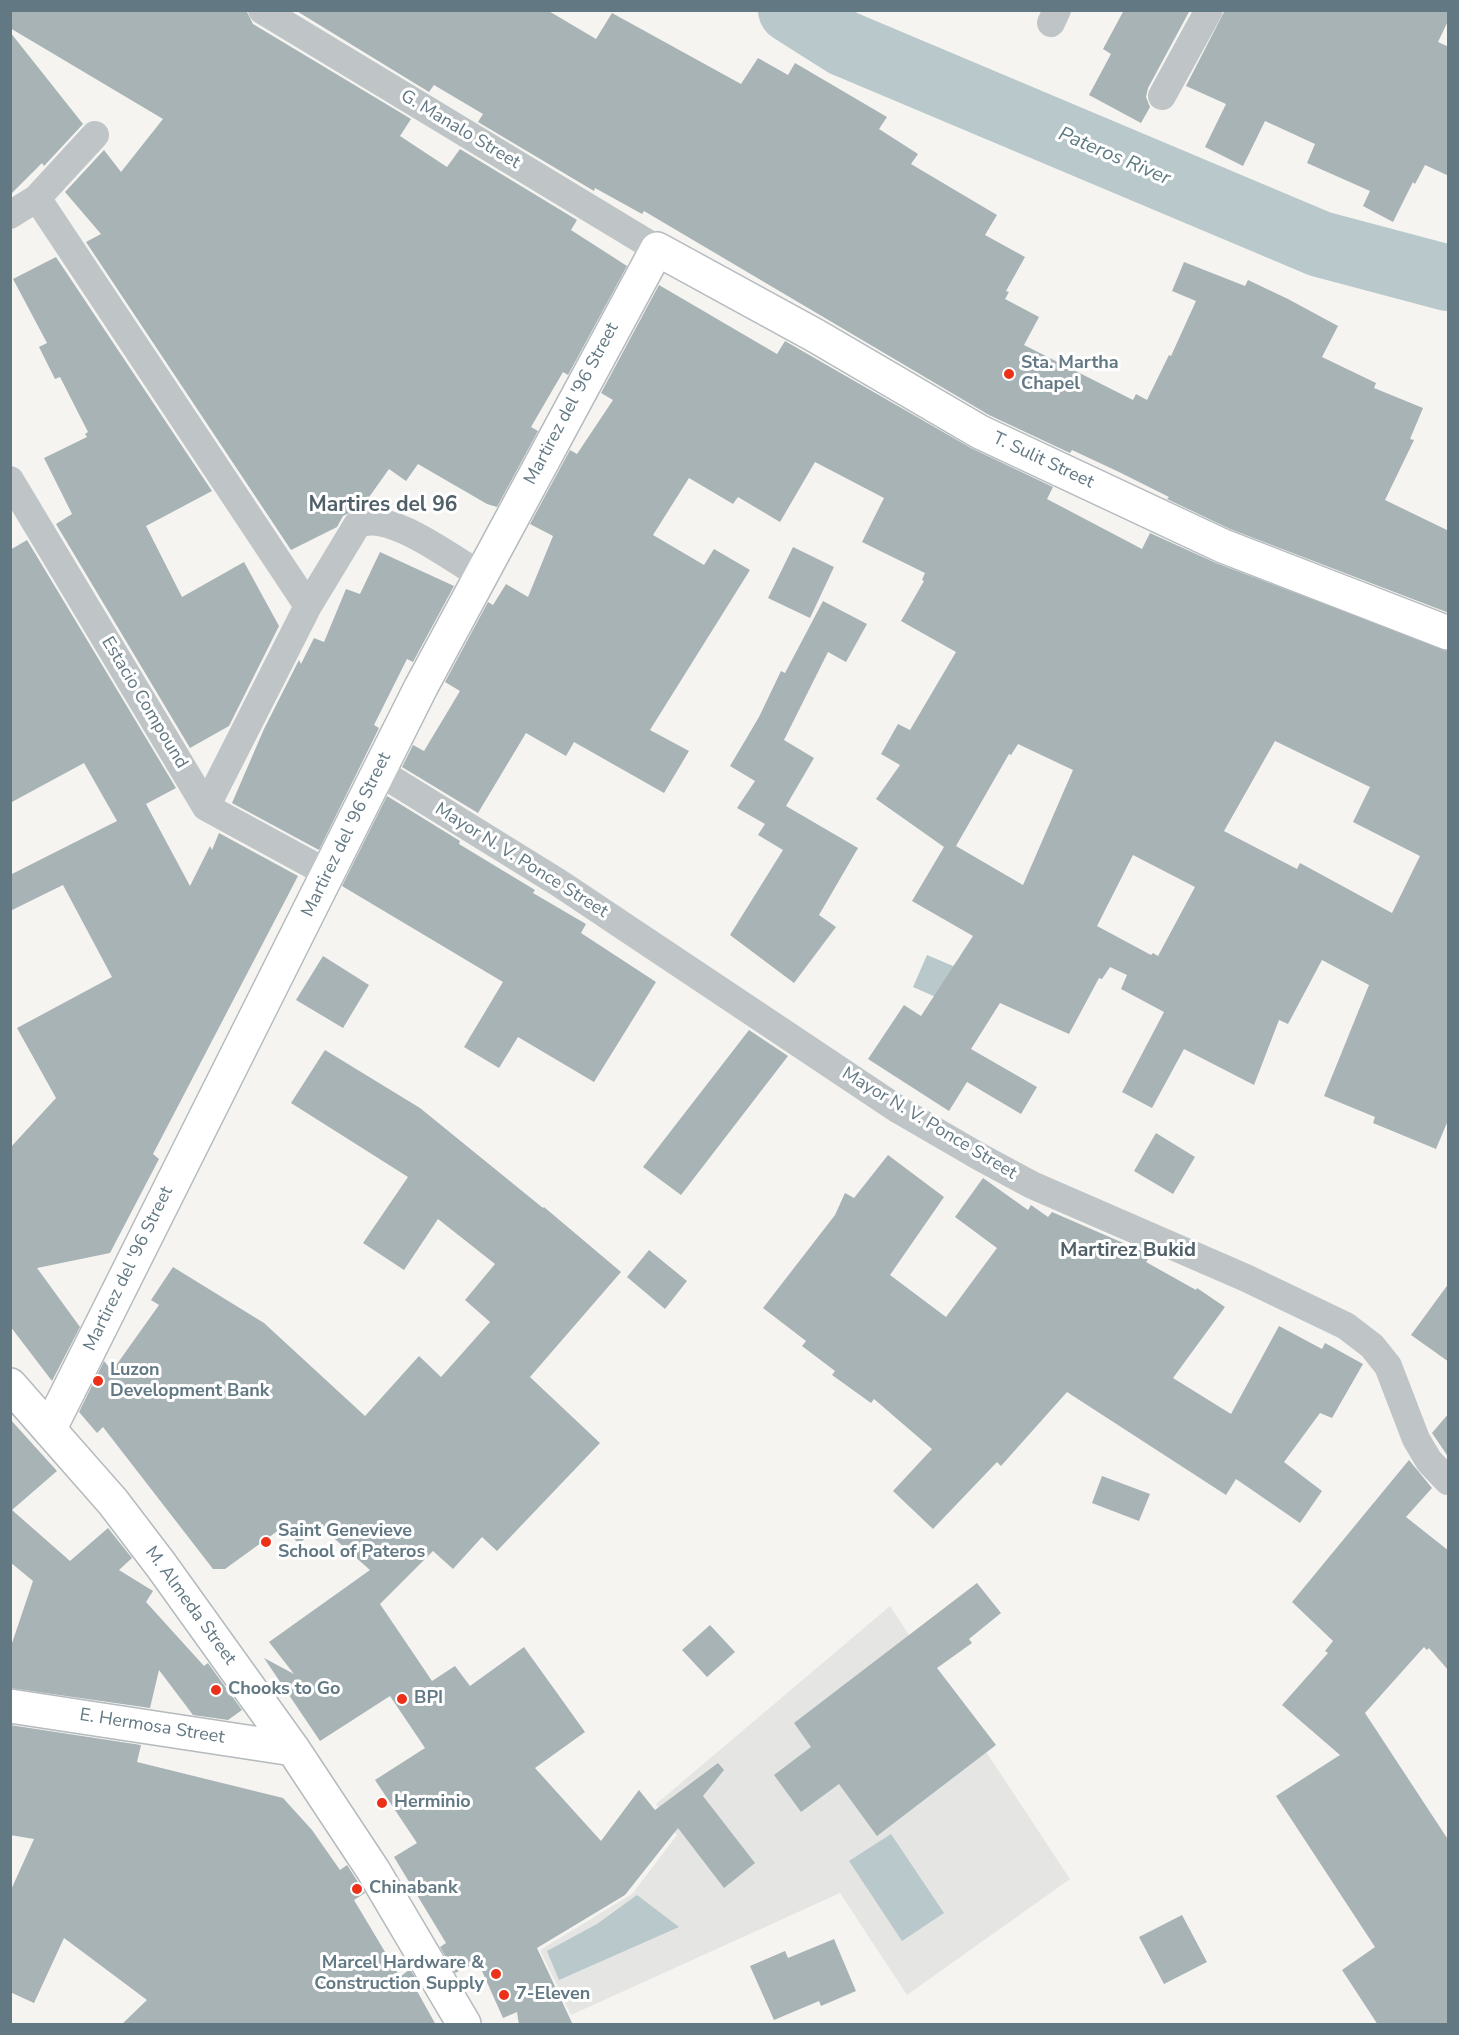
<!DOCTYPE html>
<html>
<head>
<meta charset="utf-8">
<style>
  body { margin:0 }
  #map { position:relative; width:1459px; height:2035px; overflow:hidden; background:#f5f4f0; font-family:"Nunito Sans",sans-serif }
  canvas { display:block }
  .frame { position:absolute; inset:0; border:12px solid #627883; pointer-events:none }
</style>
</head>
<body>
<div id="map">
<canvas width="1459" height="2035"></canvas>
<div class="frame"></div>
</div>
<script>
const ctx = document.querySelector('canvas').getContext('2d');
ctx.lineJoin = 'round';
function fillPath(path, color) {
  ctx.fillStyle = color;
  ctx.fill(path, 'evenodd');
}
function strokePath(path, color, width, dash) {
  ctx.strokeStyle = color;
  ctx.lineWidth = width;
  ctx.lineCap = dash ? 'butt' : 'round';
  ctx.setLineDash(dash || []);
  ctx.stroke(path);
}
function label(font, color, halo, rows, align = 'center') {
  ctx.font = font + ' "Nunito Sans",sans-serif';
  ctx.lineWidth = 6;
  ctx.setLineDash([]);
  ctx.textBaseline = 'middle';
  ctx.strokeStyle = halo;
  ctx.fillStyle = color;
  for (const [text, x, y, turn = 0] of rows) {
    ctx.save();
    ctx.translate(x, y);
    ctx.rotate((+turn || 0) * Math.PI / 180);
    ctx.textAlign = isNaN(turn) ? turn : align;
    if (halo) ctx.strokeText(text, 0, 0);
    ctx.fillText(text, 0, 0);
    ctx.restore();
  }
}
fillPath(new Path2D(`
  M890,1606l180,273 -163,116 -67,-102 -269,122 -31,-65 92,-56 45,-59 -21,-31z`), '#e5e6e4');
fillPath(new Path2D(`
  M927,955l26,11 9,-9 3,53 -52,-23z
  M891,1834l53,79 -42,28 -53,-80z
  M637,1895l42,32 -120,53 -12,-29 50,-27z`), '#b8c8cb');
strokePath(new Path2D(`
  M791,10l52,33 477,201 128,34`), '#b8c8cb', 66);
fillPath(new Path2D(`
  M10,10h236l7,14 158,95 -11,17 47,31 13,-18 117,71 -6,10 56,36 -59,109 -5,-3 -32,55 7,4 -41,76 -10,-3 -69,-40 -12,17 -17,-12 -27,38 -19,9 -6,11 -46,23 -205,-308 15,-8 -36,-42 39,-42 17,22 42,-53 -153,-91z
  M295,10h252l49,29 16,-26 129,71 17,-26 30,17 7,-12 92,54 -8,12 39,25 -7,10 86,51 -12,20 40,22 -19,34 3,1 -4,7 34,18 -15,28 109,55 3,-6 11,6 22,-45 2,1 25,-55 -24,-10 12,-29 61,24 3,-6 40,19 50,27 -16,31 54,26 -2,5 49,20 -13,31 4,1 -29,60 64,31v82l-219,-84 -63,-30 2,-2 -50,-25 -47,-22 -2,3 -81,-38 -345,-204 -2,3 -47,-26 -1,3 -116,-69 5,-8 -49,-29 -5,7z
  M1124,10h66l-42,78 -2,9 4,10 -9,16 -52,-28 22,-41 -8,-5z
  M1225,10h224v9l-11,23 11,5v129l-24,-11 -10,19 -2,-2 -20,40 -30,-16 7,-15 -63,-28 8,-19 -50,-23 -22,45 -38,-19 21,-43 -40,-18z
  M10,32l73,92 -39,42 -2,-3 -32,32z
  M56,257l156,234 -66,35 36,71 62,-35 35,64 -50,100 -39,22 -134,-224 16,-10 -28,-56 43,-21 -2,-3 3,-2 -28,-55 -5,2 -16,-32 8,-4 -34,-64z
  M659,285l118,69 8,-13 186,107 82,39 -6,12 95,50 8,-16 66,30 233,88v467l-13,31 -63,-26 2,-6 -51,-21 45,-111 -47,-25 -34,64 -9,-4 -25,65 -70,-36 -32,59 -30,-16 42,-80 -43,-23 6,-14 -17,-8 -8,12 -3,-1 -30,56 -69,-31 -29,46 66,38 -16,27 -54,-32 -18,29 -81,-52 36,-54 17,11 52,-80 -61,-35 32,-54 -68,-48 24,-34 -19,-11 17,-30 12,6 46,-78 -55,-31 23,-40 -2,-1 3,-7 -63,-31 22,-44 -69,-36 -35,60 -42,-25 -5,7 -44,-26 -36,57 51,30 10,-16 36,21 -100,160 39,21 -25,42 -90,-51 -8,14 -40,-23 -48,80 -76,-46 11,-22 11,6 36,-60 -15,-9 43,-80 5,3 13,-21 22,13 25,-61 -23,-12 40,-74 7,4 36,-54 -12,-7zM1275,741l95,46 -17,35 67,34 -28,57 -92,-50 -3,6 -73,-38zM1018,744l55,26 -50,115 -67,-39 53,-92 2,1zM1133,855l62,32 -37,69 -5,-3 -2,2 -54,-29z
  M27,540l149,248 -30,16 44,82 20,-40 2,4 7,-17 79,43 -145,278 6,5 -49,94 -73,15 43,59 -28,54 -42,-55v-178l46,-50 -39,-70 95,-51 -49,-92 -53,26v-36l107,-54 -33,-58 -74,40v-253z
  M793,547l41,20 -24,51 -42,-20z
  M380,552l74,34 -41,76 -6,-3 -33,66 5,3 -60,122 -87,-47 32,-74 35,-69 2,4 13,-26 10,4 22,-53 14,5z
  M823,601l44,23 -21,38 -18,-10 -44,88 30,18 -28,48 72,42 -39,67 17,12 -42,56 -64,-48 53,-85 -25,-15 7,-11 -28,-16 18,-27 -25,-15 29,-49 22,-46 4,2z
  M387,796l73,45 -1,3 76,46 -2,3 53,31 -5,9 75,49 -62,100 -76,-45 -19,31 -35,-21 39,-65 -161,-96z
  M323,956l46,29 -26,43 -47,-28z
  M749,1030l39,26 -107,139 -38,-28z
  M325,1050l95,58 123,100 1,-1 77,65 -91,105 70,66 -103,108 -15,-14 -29,32 -20,-18 -53,53 52,77 23,-15 15,20 54,-39 61,85 -50,36 66,73 38,-51 16,20 63,-47 6,7 -21,26 52,67 -31,25 -46,-60 -53,67 -88,53 36,77h-54l-2,-13 -14,6 -25,-56 -23,11 -15,-26 6,-4 -52,-86 23,-14 -42,-63 50,-32 -35,-52 -70,45 -56,-83 30,16 -25,-32 101,-72 -51,-45 -20,19 -16,-17 -58,42h-12l-110,-142 -6,6 -18,-21 25,-51 8,10 47,-66 -8,-5 22,-33 91,56 101,93 54,-60 22,21 49,-55 -25,-22 30,-36 -57,-45 -34,51 -41,-27 45,-66 -117,-74z
  M1156,1133l39,24 -22,37 -39,-23z
  M888,1155l56,42 -54,78 56,42 51,-69 -42,-31 28,-39 45,32 3,-5 17,12 4,-5 99,43 -5,7 50,28 1,-2 28,19 -52,71 58,36 48,-88 43,23 3,-6 38,21 -31,54 -12,-5 -36,49 38,29 -22,32 -64,-44 -10,16 -159,-103 -66,74 -4,-4 -64,67 -40,-38 39,-42 -58,-50 -3,4 -39,-28 3,-4 -33,-25 4,-5 -43,-33 72,-93 10,-22 9,5z
  M649,1250l38,31 -22,28 -38,-32z
  M1449,1283v79l-38,-27z
  M1449,1413v45l-17,-25z
  M10,1419l47,52 -45,39 58,51 38,-33 24,30 -13,12 34,21 -7,11 58,64 4,-3 34,47 -14,10 -35,-5 -34,-45 -9,38 -140,-20v-39l23,-68 -23,-19z
  M1409,1460l23,28 -26,29 43,34v120l-20,-23 -2,2 -3,-3 -59,66 84,128v184h-71l-36,-55 33,-23 -99,-151 64,-41 -58,-50 46,-52 -3,-2 8,-10 -41,-39z
  M1102,1476l48,18 -11,27 -47,-18z
  M977,1583l24,30 -32,26 3,4 -35,25 59,77 -119,91 -38,-52 -38,28 -27,-37 37,-28 -17,-24z
  M710,1625l25,27 -28,25 -25,-27z
  M10,1725l131,20 -4,17 146,36 29,32 28,40 7,-5 18,28 -11,7 46,77 10,-8 12,20 -5,2 19,34h-315l26,-25 -83,-62 -30,65 -24,-11v-100l24,-53 -24,-4z
  M1182,1915l25,47 -43,22 -25,-47z
  M834,1939l22,52 -35,15 -2,-5 -45,19 -24,-54 35,-15 3,7z`), '#a8b3b6');
const secondary = new Path2D(`
  M10,1385l103,117 48,63 132,184 80,121 91,154
  M50,1428l371,-741 236,-438 159,87 164,96 243,114 225,87
  M10,1706l283,43`);
strokePath(secondary, '#b4babe', 36);
strokePath(new Path2D(`
  M262,10l395,239
  M1051,23l6,-13
  M1162,96l47,-86
  M37,198l271,408 -102,201
  M10,215l27,-17 58,-63
  M10,480l196,327 123,67
  M308,606l49,-81c30,-17 95,34 123,50
  M378,771l181,112 340,227 81,47 52,28 214,93 100,48 26,20 16,20 28,73 13,22 19,20`), '#bfc5c7', 28);
strokePath(secondary, '#fff', 33);
for (const [x, y, r, color] of [
  [1009,374,6,"#ec3019"],
  [98,1381,6,"#ec3019"],
  [266,1542,6,"#ec3019"],
  [216,1690,6,"#ec3019"],
  [402,1699,6,"#ec3019"],
  [382,1803,6,"#ec3019"],
  [357,1889,6,"#ec3019"],
  [496,1974,6,"#ec3019"],
  [504,1995,6,"#ec3019"]
]) {
  const dot = new Path2D();
  dot.arc(x, y, r, 0, 2 * Math.PI);
  ctx.fillStyle = color;
  ctx.fill(dot);
  strokePath(dot, '#fff', 2);
}
label('18px', '#627883', '#fff', [
  ["G. Manalo Street",460,130,31],
  ["Martirez del '96 Street",572,404,-62],
  ["T. Sulit Street",1043,461,25],
  ["Estacio Compound",144,703,59],
  ["Martirez del '96 Street",347,835,-64],
  ["Mayor N. V. Ponce Street",521,861,32],
  ["Mayor N. V. Ponce Street",929,1124,31],
  ["Martirez del '96 Street",129,1269,-64],
  ["M. Almeda Street",190,1606,54],
  ["E. Hermosa Street",152,1727,9]
]);
label('bold 18px', '#627883', '#fff', [
  ["Sta. Martha",1021,364],
  ["Chapel",1021,385],
  ["Luzon",110,1371],
  ["Development Bank",110,1392],
  ["Saint Genevieve",278,1532],
  ["School of Pateros",278,1553],
  ["Chooks to Go",228,1690],
  ["BPI",414,1699],
  ["Herminio",394,1803],
  ["Chinabank",369,1889],
  ["Marcel Hardware &",484,1964,"right"],
  ["Construction Supply",484,1985,"right"],
  ["7-Eleven",516,1995]
], 'left');
label('italic 20px', '#5d7b81', '#fff', [
  ["Pateros River",1114,157,23]
]);
label('bold 20px', '#506068', '#fff', [
  ["Martirez Bukid",1128,1251]
]);
label('bold 21px', '#506068', '#fff', [
  ["Martires del 96",383,506]
]);
</script>
</body>
</html>
